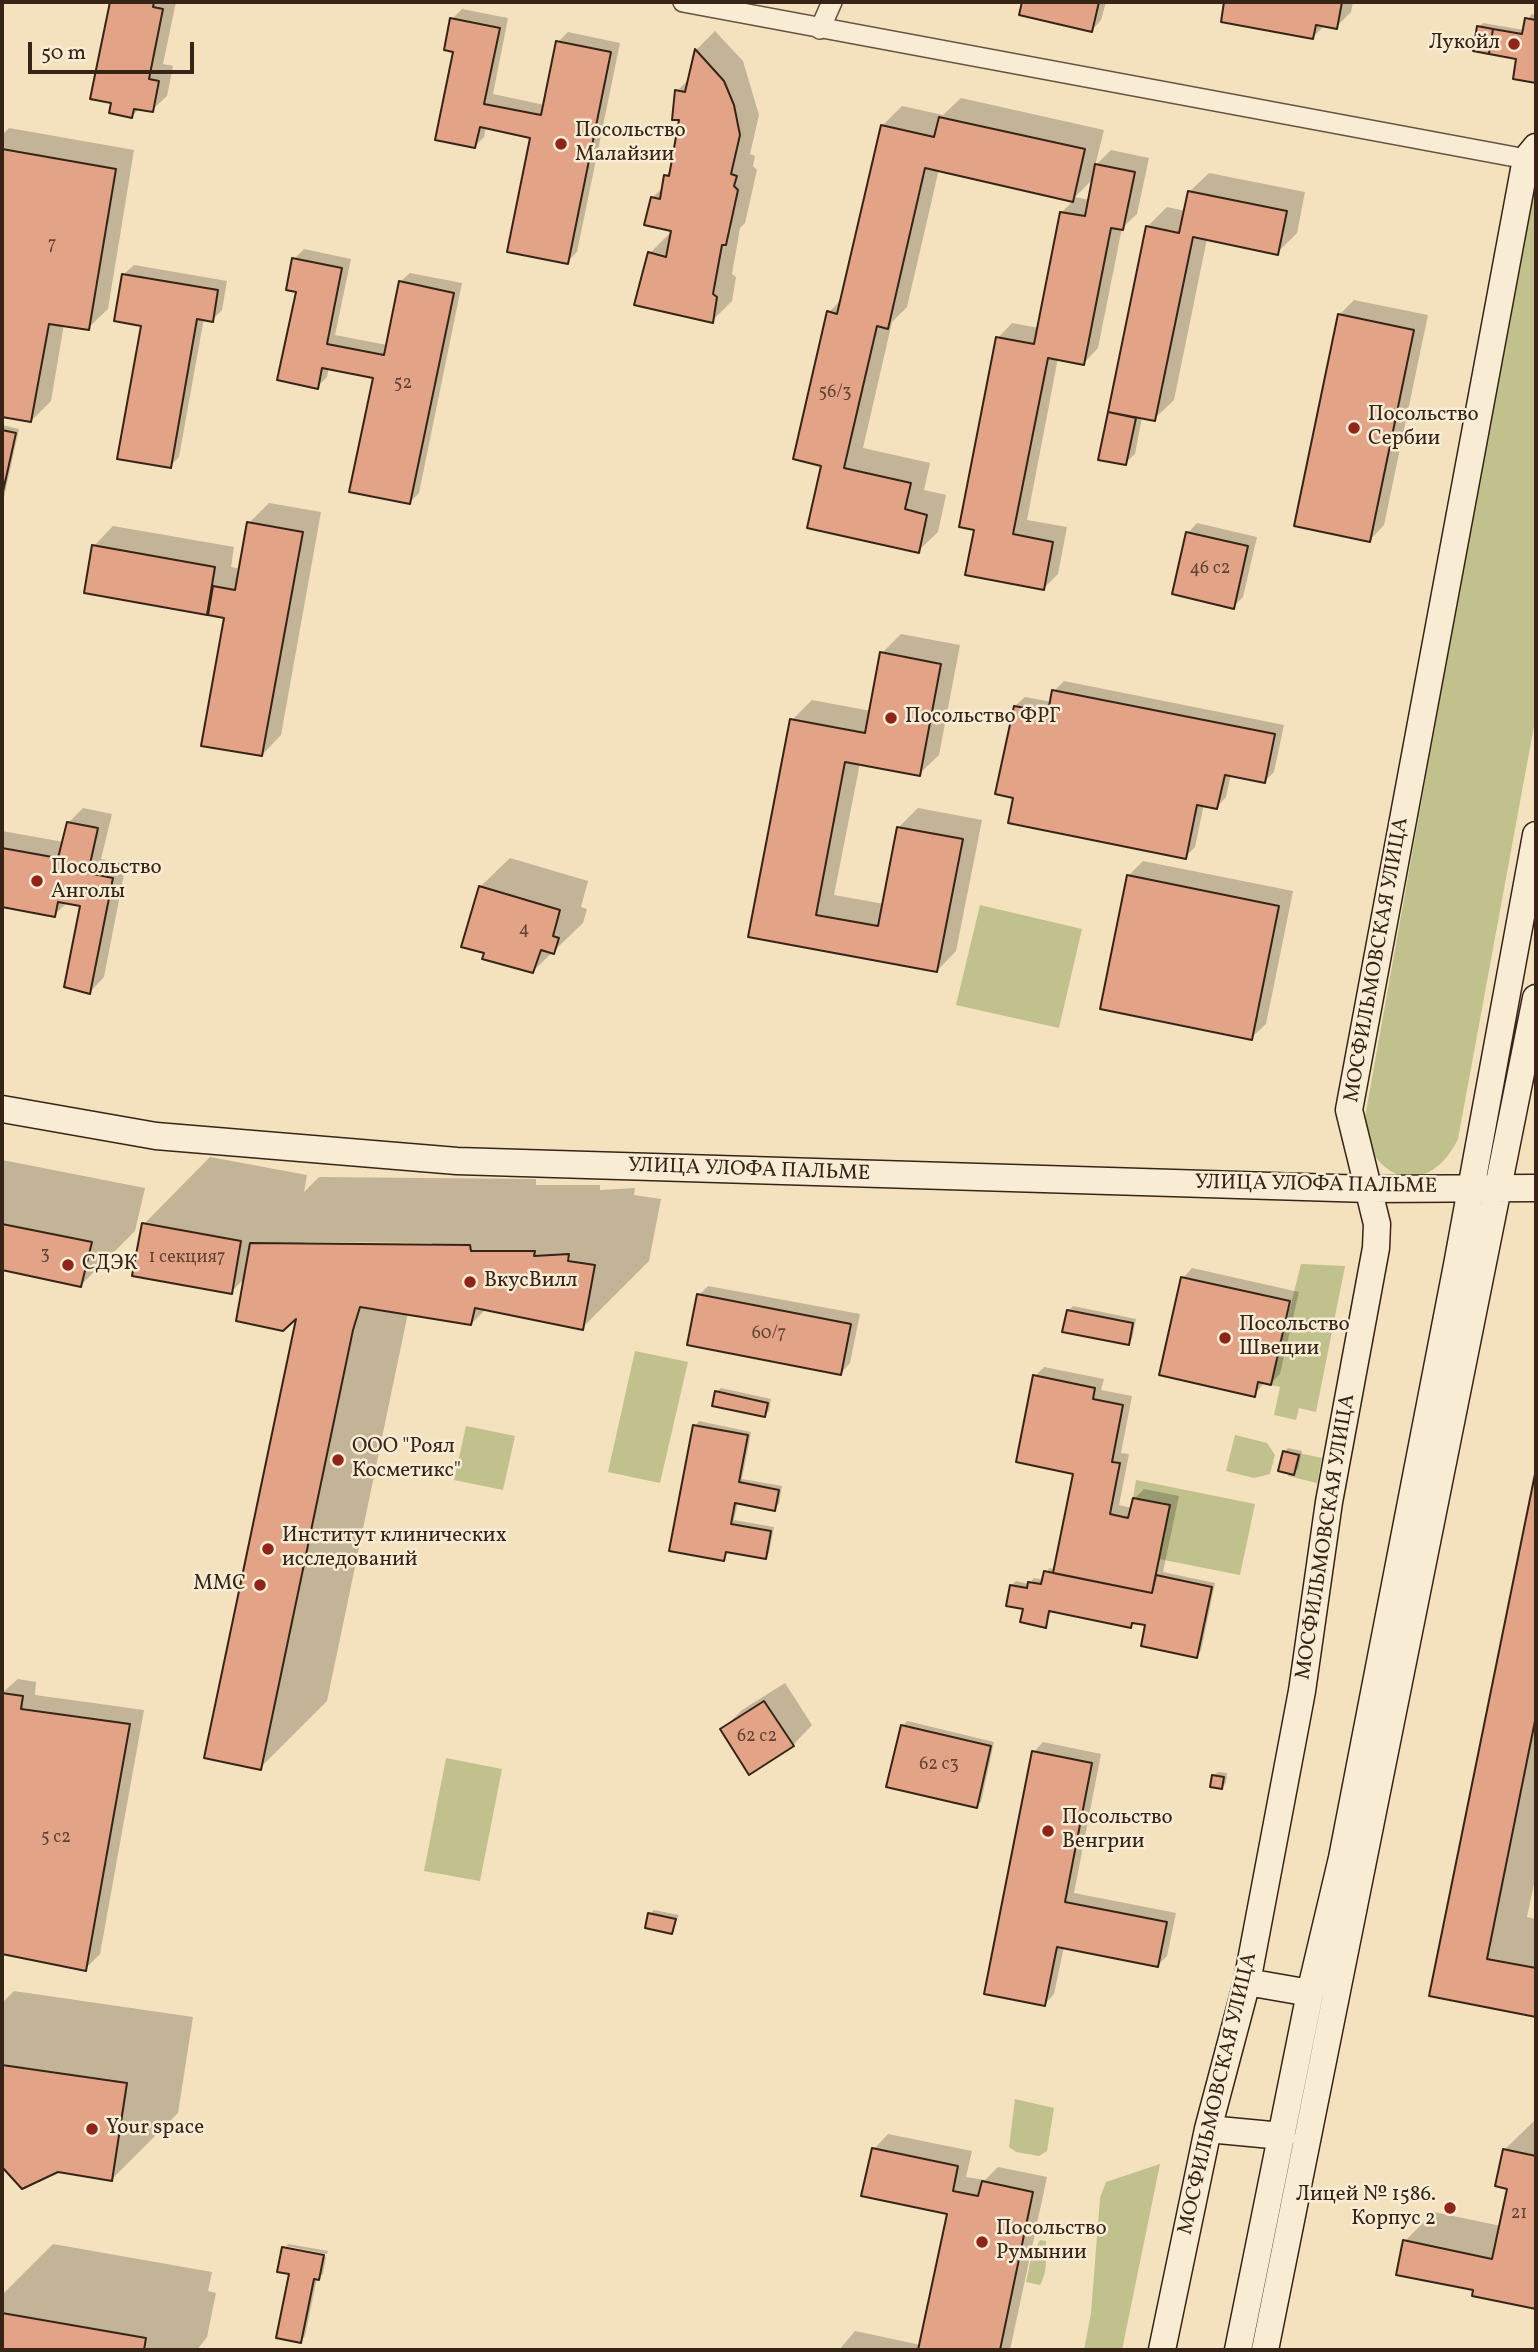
<!DOCTYPE html>
<meta charset="utf-8">
<style>
body{margin:0}
#map{position:relative;width:1538px;height:2352px;overflow:hidden;background:#f4e1be;font-family:Vollkorn,serif}
canvas{display:block}
.frame{position:absolute;inset:0;border:4px solid #362517;pointer-events:none}
.scale{position:absolute;left:28px;top:42px;width:166px;height:32px;box-sizing:border-box;border:4px solid #362517;border-top:0;padding-left:9px;font-size:21px;line-height:24px;white-space:nowrap;color:#362517;-webkit-text-stroke:5px #f8ecd5;paint-order:stroke}
</style>
<div id="map">
<canvas width="1538" height="2352"></canvas>
<div class="frame"></div>
<div class="scale">50 m</div>
</div>
<script>
const ctx = document.querySelector('canvas').getContext('2d');
ctx.lineJoin = 'round';
function paint(path, color) { ctx.fillStyle = color; ctx.fill(path, 'evenodd'); }
function trace(path, color, width, dash) { ctx.strokeStyle = color; ctx.lineWidth = width; ctx.lineCap = dash ? 'butt' : 'round'; ctx.setLineDash(dash || []); ctx.stroke(path); }
function label(font, color, halo, rows, align = 'center') {
  ctx.font = font + ' Vollkorn,serif'; ctx.lineWidth = 5; ctx.setLineDash([]); ctx.textBaseline = 'middle'; ctx.strokeStyle = halo; ctx.fillStyle = color; for (const [text, x, y, turn = 0] of rows) {
    ctx.save(); ctx.translate(x, y); ctx.rotate((+turn || 0) * Math.PI / 180); ctx.textAlign = isNaN(turn) ? turn : align; if (halo) ctx.strokeText(text, 0, 0); ctx.fillText(text, 0, 0); ctx.restore();
  }
}
paint(new Path2D(`
 M1536 162V715L1458 1139C1432 1194 1377 1187 1363 1128Z
 M980 905 1082 929 1059 1028 956 1005Z
 M1301 1264 1345 1266 1316 1412 1299 1408 1296 1420 1274 1415 1280 1387 1271 1385Z
 M635 1351 688 1362 660 1483 608 1472Z
 M466 1426 515 1436 503 1490 454 1480Z
 M1235 1435 1267 1443 1275 1455 1270 1474 1254 1478 1226 1471Z
 M1299 1453 1322 1458 1317 1483 1288 1476V1474H1294Z
 M1136 1480 1255 1504 1240 1575 1159 1559 1170 1506 1133 1498Z
 M446 1758 502 1769 480 1881 424 1871Z
 M1015 2099 1054 2108 1047 2151 1039 2156 1016 2152 1009 2147Z
 M1160 2164 1122 2350H1084L1091 2313 1100 2198 1106 2182Z
 M1040 2240 1046 2241C1046 2255 1048 2272 1040 2285L1026 2282 1031 2258Z`), '#c1c18e');
paint(new Path2D(`
 M112 2H176L163 64 173 66 167 96 152 110 140 108 132 116 113 101 93 98Z
 M1024 2H1106L1101 20 1092 30 1021 14Z
 M1226 2H1353L1351 12 1336 27 1325 25 1313 37 1223 20Z
 M462 9 508 18 493 94 545 105 558 42 568 32 620 43 577 252 567 262 532 136 486 127 484 137 475 146 452 19Z
 M1531 14 1536 15V81L1515 77 1518 57 1479 27 1483 23 1524 30Z
 M715 31 743 61 759 115 750 154 755 156 753 166 757 170 745 223 740 228 732 274 736 277 732 301 712 321 650 253 673 230 652 198 663 187 665 176 672 170 681 119 677 91 690 78 696 50Z
 M961 98 1104 130 1095 166 1111 150 1149 158 1137 214 1122 228 1098 348 1084 363 1058 358 1027 520 1067 527 1058 574 1044 588 976 529 998 338 1012 323 1039 328 1062 212 1074 200 939 169 907 307 892 322 863 448 930 463 924 490 946 495 938 532 918 551 823 464 829 312 843 298 882 126 902 106 943 115ZM1094 178 1090 200 1075 197Z
 M9 128 134 150 108 309 88 328 64 324 51 401 31 421 2 415V135Z
 M1209 173 1305 192 1297 233 1277 253 1207 239 1174 400 1154 419 1142 417 1135 454 1125 463 1100 458 1147 227 1167 207 1185 211 1189 192Z
 M304 249 351 259 335 335 387 345 400 282 410 273 462 283 419 493 410 502 375 377 329 367 327 377 317 387 294 259Z
 M134 265 227 281 222 310 212 320 204 318 179 457 170 466 143 324 124 274Z
 M1354 300 1428 315 1384 525 1370 540 1339 315Z
 M2 425 19 429 2 506Z
 M269 503 321 512 281 735 262 755 226 617 86 592 94 546 113 526 234 547 231 567 241 569 249 523Z
 M1197 523 1257 537 1243 597 1233 607 1188 533Z
 M901 634 960 645 939 755 919 774 860 763 834 895 884 904 898 828 918 808 982 820 956 951 937 971 750 935 792 720 812 700 871 711 882 653Z
 M1064 681 1284 725 1274 772 1265 781 1231 774 1226 797 1217 807 1204 804 1195 847 1185 857 1015 796V706L1025 697 1052 702 1054 691Z
 M83 808 112 814 101 859 126 864 104 977 90 992 82 904 68 902 54 915 2 905V831L64 842 68 823Z
 M510 858 588 881 581 907 587 909 583 923 533 971 480 887Z
 M1143 861 1293 891 1266 1024 1251 1038 1129 875Z
 M210 1157 307 1175 304 1192 319 1177 536 1179V1185H600V1190L635 1188 634 1195 661 1199 649 1261 582 1328 486 1309 471 1324 408 1313 327 1701 260 1768 299 1314 246 1277 231 1292 144 1224ZM304 1242 432 1243V1247L304 1246Z
 M2 1160 145 1188 135 1231 81 1285 2 1268Z
 M1192 1268 1299 1292 1280 1374 1271 1383 1265 1382 1254 1395 1183 1278Z
 M708 1286 860 1314 850 1363 841 1373 699 1295Z
 M1073 1306 1136 1319 1132 1339 1128 1343 1069 1310Z
 M1044 1367 1104 1379 1101 1390 1132 1396 1121 1453 1129 1454 1119 1505 1132 1508 1134 1499 1144 1489 1179 1496 1163 1572 1215 1583 1201 1651 1197 1656 1147 1624 1135 1622 1131 1626 1052 1610 1045 1626 1025 1608 1012 1585 1016 1581 1029 1584 1034 1578 1044 1580 1049 1568 1055 1569 1075 1473 1035 1376Z
 M721 1388 771 1399 769 1411 764 1415 716 1392Z
 M699 1421 751 1432 742 1479 782 1486 779 1504 774 1509 738 1502 734 1520 774 1527 769 1553 765 1557 728 1550 723 1559 695 1426Z
 M1288 1448 1302 1451 1298 1469 1293 1473 1284 1452Z
 M1536 1479V1874L1527 1917 1536 1919V2016L1431 1994Z
 M18 1679 36 1682 35 1695 144 1710 100 1954 85 1969 2 1952V1693Z
 M785 1683 812 1725 793 1745 722 1730 742 1710Z
 M907 1721 994 1742 981 1802 976 1806 903 1726Z
 M1043 1742 1101 1754 1074 1893 1176 1913 1167 1956 1158 1965 1064 1947 1054 1994 1045 2004 1034 1752Z
 M1218 1772 1227 1773 1226 1783 1222 1787 1213 1776Z
 M654 1910 679 1915 672 1932 650 1914Z
 M14 1991 193 2017 178 2113 112 2179 58 2170 22 2187 2 2164V2003Z
 M1534 2121 1536 2122V2307L1474 2295 1475 2289 1405 2241 1434 2212 1501 2226 1509 2187 1504 2150Z
 M888 2134 972 2151 966 2177 985 2180 998 2167 1047 2177 1010 2350H839L855 2331 921 2345 949 2213 874 2149Z
 M53 2244 212 2272 208 2291 216 2293 207 2337 197 2350H2V2295Z
 M288 2244 328 2251 327 2254 286 2246Z
 M284 2248 326 2257 323 2274 317 2278 305 2336 301 2341 291 2273Z`), '#0003');
const building = new Path2D(`
 M110 2H154L153 7 163 9 149 79 159 81 153 112 134 109 132 118 109 113 111 103 90 99Z
 M1022 2H1099L1092 32 1019 15Z
 M1224 2H1342L1337 29 1316 25 1313 39 1221 22Z
 M450 18 500 28 484 104 541 115 556 41 611 52 568 264 507 252 530 138 480 127 475 148 435 140 453 52 444 50Z
 M1525 18 1536 20V83L1513 79 1516 59 1489 54 1493 29 1522 34Z
 M1477 26 1493 29 1489 54 1473 51Z
 M695 49 724 81 734 105 740 135 731 174 737 176 734 186 738 190 726 245H722L713 294 717 297 713 323 634 305 648 252 666 257 671 231 644 225 651 197 660 199 664 175 669 176 679 120H672L675 90 685 92Z
 M939 117 1085 149 1073 202 925 168 888 329 877 326 844 468 911 483 905 509 927 515 919 553 807 528 821 466 793 459 827 311 837 314 881 125 934 137Z
 M2 149 116 169 89 330 49 324 31 422 2 417Z
 M1095 164 1135 172 1123 230 1111 228 1084 365 1048 358 1013 534 1053 542 1044 590 965 575 974 530 959 527 996 337 1034 344 1060 212 1085 216Z
 M1188 191 1287 211 1278 255 1193 237 1155 421 1108 412 1146 226 1179 233Z
 M292 258 342 268 327 344 384 355 399 281 454 293 410 504 349 492 373 378 322 368 318 389 277 380 296 292 286 290Z
 M122 274 218 290 213 322 197 319 171 468 117 459 141 326 114 321Z
 M1338 314 1414 330 1370 542 1294 526Z
 M1108 412 1136 418 1126 465 1098 460Z
 M2 430 16 433 2 496Z
 M247 522 303 532 262 756 201 746 224 618 208 615 213 586 235 590Z
 M1186 532 1248 546 1234 609 1172 594Z
 M92 545 215 567 207 615 84 593Z
 M880 652 941 664 920 776 845 762 816 915 878 926 897 827 963 839 937 972 748 937 790 719 865 733Z
 M1052 690 1275 734 1265 783 1225 775 1217 809 1197 805 1186 859 1008 823 1013 798 995 794 1014 706 1048 712Z
 M67 822 98 828 88 873 113 878 90 994 64 987 80 906 58 902 55 917 2 907V848L58 858Z
 M1127 875 1279 906 1252 1040 1100 1009Z
 M479 886 560 910 553 936 559 938 554 954 541 950 533 973 482 959 484 953 461 947Z
 M142 1223 241 1241 232 1294 132 1276Z
 M2 1224 92 1242 81 1287 2 1270Z
 M250 1243 470 1245 471 1251H535L534 1256 569 1254 568 1261 595 1265 583 1330 475 1308 471 1325 360 1307 353 1330 261 1770 204 1758 296 1319 283 1331 236 1321Z
 M1181 1277 1290 1301 1271 1385 1258 1382 1255 1397 1159 1375Z
 M697 1294 851 1324 841 1375 687 1345Z
 M1067 1310 1133 1323 1129 1345 1062 1332Z
 M1033 1375 1095 1388 1093 1399 1123 1405 1112 1462 1120 1463 1110 1514 1128 1518 1133 1498 1170 1505 1152 1593 1053 1573 1073 1474 1016 1462Z
 M715 1391 768 1403 765 1417 712 1406Z
 M693 1425 748 1435 739 1482 779 1490 775 1511 735 1503 731 1524 771 1531 766 1559 726 1552 724 1561 669 1551Z
 M1283 1451 1299 1455 1294 1475 1278 1471Z
 M1536 1469V1716L1487 1959 1536 1968V2017L1429 1996Z
 M1044 1571 1152 1593 1156 1575 1212 1587 1197 1658 1141 1646 1145 1625 1132 1623 1131 1628 1049 1611 1046 1628 1020 1622 1023 1609 1006 1606 1010 1585 1027 1588 1028 1582 1041 1584Z
 M2 1693 23 1696 21 1709 130 1724 86 1971 2 1954Z
 M764 1701 794 1746 749 1775 720 1729Z
 M901 1725 991 1746 977 1808 886 1787Z
 M1032 1751 1092 1763 1065 1902 1167 1922 1158 1967 1057 1947 1045 2006 984 1994Z
 M1212 1775 1224 1777 1222 1789 1210 1787Z
 M648 1913 676 1919 672 1934 645 1928Z
 M2 2065 127 2083 112 2181 58 2172 22 2189 2 2167Z
 M872 2148 958 2166 953 2191 978 2196 982 2181 1033 2192 1000 2350H918L947 2214 861 2196Z
 M1503 2149 1536 2156V2309L1472 2296 1473 2290 1396 2275 1403 2240 1492 2259 1507 2189 1495 2186Z
 M282 2247 324 2255 319 2280 314 2279 301 2343 276 2338 289 2274 277 2272Z
 M2 2313 146 2338 144 2350H2Z`);
paint(building, '#e3a387');
trace(building, '#362517', 2);
const street = new Path2D(`
 M683 2 1526 159
 M820 29 832 2`);
const secondary = new Path2D(`
 M2 1109 156 1136 457 1161 1369 1189 1536 1188
 M1247 1982 1310 1993
 M1208 2129 1282 2136
 M1162 2350 1208 2129 1247 1982 1302 1691 1329 1502 1376 1248 1377 1224 1349 1110 1526 159 1536 147
 M1238 2350 1310 1993 1342 1858 1457 1265 1536 835
 M1265 2350 1536 998`);
trace(street, '#665441', 22);
trace(secondary, '#362517', 29);
trace(street, '#f8ecd5', 19);
trace(secondary, '#f8ecd5', 26);
for (const [x, y, r, color] of [
 [1514,44,7,"#8f2418"],
 [561,144,7,"#8f2418"],
 [1354,428,7,"#8f2418"],
 [891,718,7,"#8f2418"],
 [37,881,7,"#8f2418"],
 [68,1265,7,"#8f2418"],
 [470,1282,7,"#8f2418"],
 [1225,1338,7,"#8f2418"],
 [338,1460,7,"#8f2418"],
 [268,1549,7,"#8f2418"],
 [260,1585,7,"#8f2418"],
 [1048,1831,7,"#8f2418"],
 [92,2129,7,"#8f2418"],
 [1450,2208,7,"#8f2418"],
 [982,2242,7,"#8f2418"]
]) { const dot = new Path2D(); dot.arc(x, y, r, 0, 2 * Math.PI); ctx.fillStyle = color; ctx.fill(dot); trace(dot, '#f8ecd5', 2.5); }
label('18px', '#614433', null, [
 ["7",52,246],
 ["52",403,385],
 ["56/3",835,394],
 ["46 с2",1210,570],
 ["4",524,931],
 ["3",45,1256],
 ["1 секция7",187,1259],
 ["60/7",769,1335],
 ["62 с2",757,1738],
 ["62 с3",939,1766],
 ["5 с2",56,1839],
 ["21",1519,2215]
]);
label('21px', '#362517', '#f8ecd5', [
 ["Лукойл",1500,44,"right"],
 ["Посольство",575,132],
 ["Малайзии",575,156],
 ["Посольство",1368,416],
 ["Сербии",1368,440],
 ["Посольство ФРГ",905,718],
 ["Посольство",51,869],
 ["Анголы",51,893],
 ["СДЭК",82,1265],
 ["ВкусВилл",484,1282],
 ["Посольство",1239,1326],
 ["Швеции",1239,1350],
 ["ООО \"Роял",352,1448],
 ["Косметикс\"",352,1472],
 ["Институт клинических",282,1537],
 ["исследований",282,1561],
 ["ММС",246,1585,"right"],
 ["Посольство",1062,1819],
 ["Венгрии",1062,1843],
 ["Your space",106,2129],
 ["Лицей № 1586.",1436,2196,"right"],
 ["Корпус 2",1436,2220,"right"],
 ["Посольство",996,2230],
 ["Румынии",996,2254]
], 'left');
label('21px', '#362517', '#f8ecd5', [
 ["МОСФИЛЬМОВСКАЯ УЛИЦА",1378,960,-80],
 ["УЛИЦА УЛОФА ПАЛЬМЕ",749,1171,2],
 ["УЛИЦА УЛОФА ПАЛЬМЕ",1316,1186,1],
 ["МОСФИЛЬМОВСКАЯ УЛИЦА",1327,1537,-81],
 ["МОСФИЛЬМОВСКАЯ УЛИЦА",1219,2094,-77]
]);
</script>
